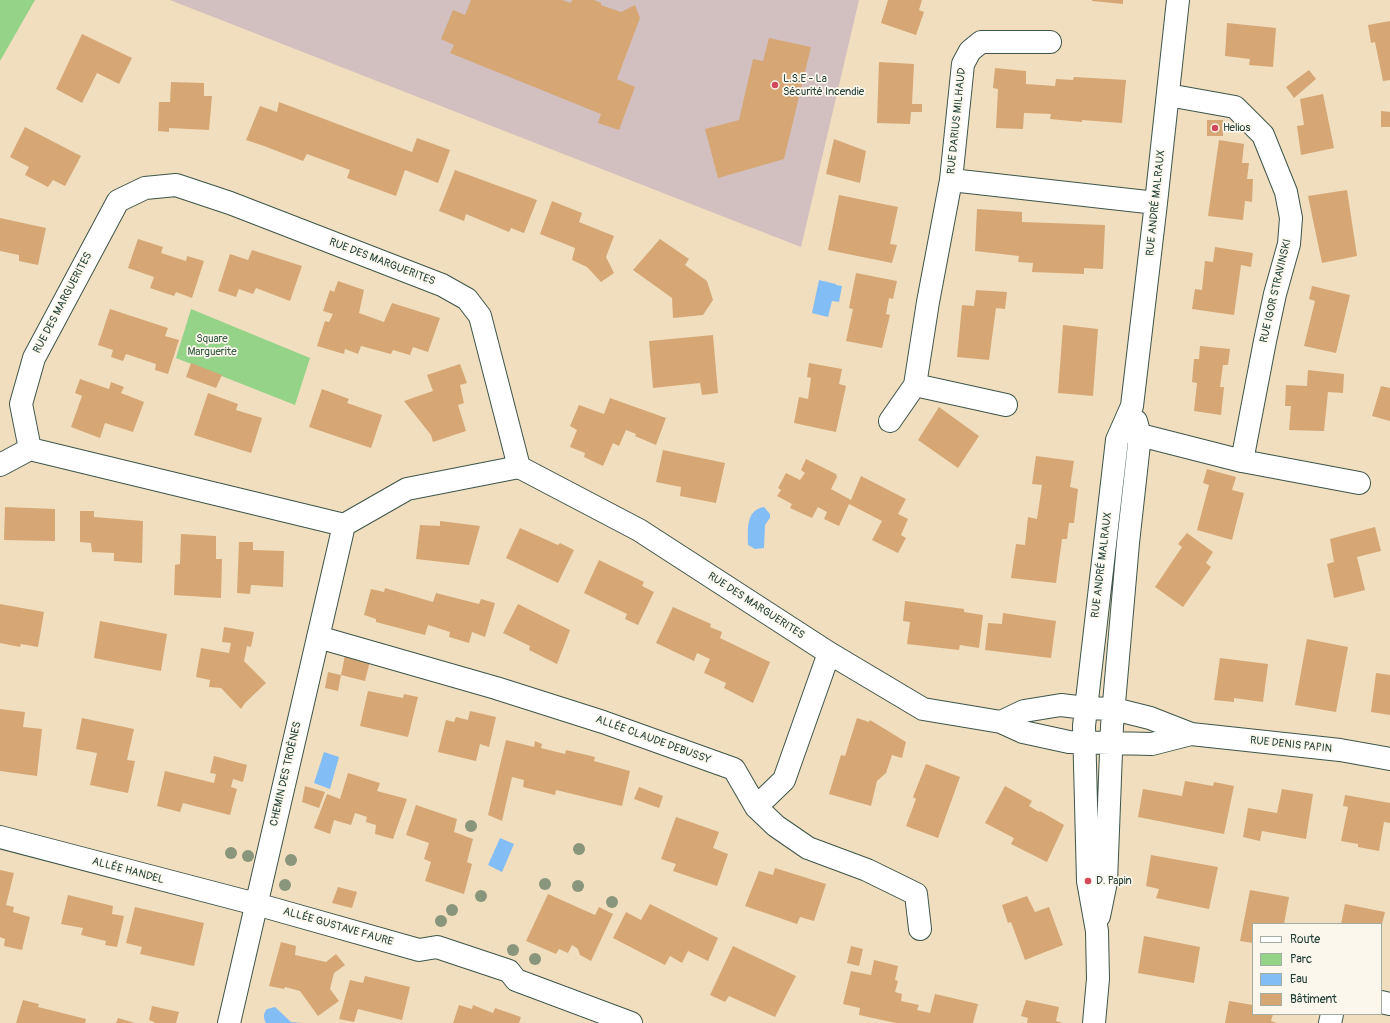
<!DOCTYPE html>
<meta charset="utf-8">
<style>
body{margin:0}
#map{position:relative;width:1390px;height:1023px;overflow:hidden;background:#f0debe;font-family:Pangolin,sans-serif}
canvas{display:block}
.legend{position:absolute;left:1252px;top:923px;width:130px;height:92px;box-sizing:border-box;background:#fbf7ec;border:1px solid #a3ada2;margin:0;padding:5px 7px;list-style:none;font-size:12px;color:#1f3d34}
.legend li{display:flex;align-items:center;gap:8px;height:20px}
.legend b{width:20px;border:1px solid #a3ada2}
</style>
<div id="map">
<canvas width="1390" height="1023"></canvas>
<ul class="legend">
<li><b style="height:5px;background:#fff"></b>Route</li>
<li><b style="height:11px;background:#95d389"></b>Parc</li>
<li><b style="height:11px;background:#83bdf5"></b>Eau</li>
<li><b style="height:11px;background:#d6a775"></b>Bâtiment</li>
</ul>
</div>
<script>
const ctx = document.querySelector('canvas').getContext('2d');
ctx.lineJoin = 'round';
function paint(path, color) { ctx.fillStyle = color; ctx.fill(path, 'evenodd'); }
function trace(path, color, width, dash) { ctx.strokeStyle = color; ctx.lineWidth = width; ctx.lineCap = dash ? 'butt' : 'round'; ctx.setLineDash(dash || []); ctx.stroke(path); }
function label(font, color, halo, rows, align = 'center') {
  ctx.font = font + ' Pangolin,sans-serif'; ctx.lineWidth = 3.5; ctx.setLineDash([]); ctx.textBaseline = 'middle'; ctx.strokeStyle = halo; ctx.fillStyle = color; for (const [text, x, y, turn = 0] of rows) {
    ctx.save(); ctx.translate(x, y); ctx.rotate((+turn || 0) * Math.PI / 180); ctx.textAlign = isNaN(turn) ? turn : align; if (halo) ctx.strokeText(text, 0, 0); ctx.fillText(text, 0, 0); ctx.restore();
  }
}
paint(new Path2D(`
 M170 0H859L801 247Z`), '#d2bfbf');
paint(new Path2D(`
 M0 0H35L0 61Z
 M191 309 310 358 295 405 176 358Z`), '#95d389');
paint(new Path2D(`
 M819 280 836 284V285L842 286 839 302 832 301 828 317 812 313Z
 M764 507 770 514V518L765 525 764 548 755 549 748 545C748 531 745 510 764 507Z
 M324 752 339 757 330 789 314 783Z
 M500 838 514 844 502 872 488 865Z
 M275 1007 291 1022 303 1023H266C263 1017 263 1014 267 1009Z`), '#83bdf5');
paint(new Path2D(`
 M471 0H562L571 3 572 0H594L601 3V5L621 12 635 5 640 18 617 79 635 87 619 130 598 123 601 114 450 53 454 45 441 39 453 10 465 15Z
 M888 0H922L919 10 924 12 916 35 881 23Z
 M1092 0H1123V4L1092 1Z
 M1390 21V80L1383 81 1375 42 1371 43 1368 25Z
 M1227 23 1276 28 1273 67 1249 65 1250 59 1225 56Z
 M82 34 132 58 119 84 97 73 82 103 56 89Z
 M769 38 811 47 784 159 718 178 705 129 739 120 753 59 763 61Z
 M879 62 914 64 912 104H922V112H911L910 124 877 123Z
 M995 68 1026 71V84L1055 86 1056 79 1073 80 1074 77 1126 80 1122 123 1082 120V122L1050 119 1051 114 1024 113 1023 129 996 128 998 89 993 88Z
 M1309 70 1316 79 1294 98 1286 87Z
 M171 82 204 83V96H212L209 130 169 128V132L158 131 159 102H170Z
 M1323 94 1334 148 1301 155 1297 126 1304 125 1300 99Z
 M279 102 412 152 417 138 450 150 438 183 405 170 396 196 347 178 350 170 307 154 303 161 264 146 246 140 260 106 277 112Z
 M1381 111 1390 112V127H1381Z
 M1207 120H1223V136H1207Z
 M25 127 81 156 65 186 53 180 48 187 25 175 29 167 10 157Z
 M834 139 866 151 860 183 826 174Z
 M1219 140 1244 144 1242 163H1249L1247 179H1253L1252 202 1245 201 1243 220 1208 216Z
 M455 170 537 200 524 233 511 228 509 232 466 214 464 221 439 211Z
 M1347 190 1357 256 1322 263 1308 196Z
 M839 195 898 207 890 244 897 245 892 263 828 250Z
 M552 201 582 213 579 222 614 236 606 257 614 273 601 282 587 267 572 260 575 248 540 234Z
 M977 209 1022 212V222L1105 225 1103 269 1084 268V274L1032 272 1033 263 1018 262 1019 256 975 251Z
 M0 218 46 228 38 265 19 261V255L0 251Z
 M138 239 163 247 161 253 186 261 187 256 204 261 192 298 176 292 174 296 150 288 154 277 128 268Z
 M660 239 689 259 685 265 707 281 713 300 703 315 673 318 672 298 633 270Z
 M1215 247 1253 253 1251 267 1241 265 1234 315 1192 309 1195 289 1202 290 1205 261 1213 262Z
 M252 250 302 266 290 301 256 288 253 294 239 289 236 297 218 291 230 254 248 260Z
 M856 273 897 281 893 299 889 298 886 314 890 315 882 348 846 341 853 309 849 308Z
 M338 281 364 290 359 313 384 322 392 303 440 318 428 352 413 347 410 355 393 350 391 354 361 346 358 354 345 349 344 354 317 346 325 321 329 322 333 314 323 311 330 290 334 292Z
 M1312 286 1350 295 1336 353 1304 346 1315 301 1309 299Z
 M976 290 1007 292 1005 309 996 308 989 360 957 357 962 305 974 306Z
 M110 309 168 328 165 336 179 340 168 374 155 370 156 364 126 354 123 361 111 357 113 350 98 345Z
 M1063 325 1098 329 1093 396 1058 393Z
 M713 335 718 393 702 395 700 383 653 388 649 341Z
 M1200 346 1230 349 1228 365H1223L1220 387H1224L1221 415 1194 411 1197 383 1192 382 1194 359H1199Z
 M191 363 222 375 216 388 186 377Z
 M809 363 842 369 839 384 846 386 836 432 794 423 799 397 808 399 811 378 807 377Z
 M460 364 467 383 460 385 464 403 458 405 466 431 433 442 431 435 404 401 433 391 427 375Z
 M1308 370 1344 374 1343 393 1328 392 1324 431 1289 430 1291 406H1285L1286 385 1307 386Z
 M80 379 109 389 111 382 124 387 121 393 144 402 133 432 105 423 100 438 71 427 82 396 75 393Z
 M1381 386 1390 388V421L1372 416Z
 M322 389 349 399 347 403 382 415 371 448 309 427Z
 M208 393 238 404 236 410 262 418 251 453 194 435Z
 M610 398 666 418 656 445 635 436 636 434 626 430 619 446 613 443 603 466 584 457 585 453 570 447 577 430 570 426 579 405 604 414Z
 M939 407 979 436 958 468 918 440Z
 M663 450 725 463 716 503 680 496 681 487 656 482Z
 M1036 456 1074 461 1070 487 1078 489 1074 523H1069L1067 539H1062L1056 583 1011 578 1016 544 1025 545 1028 517 1037 519 1042 485 1032 484Z
 M806 459 836 474 837 477 831 489 851 500 861 476 906 499 898 514 908 519 901 535 906 538 898 553 872 540 882 521 849 504 839 526 824 519 827 512 818 507 812 518 790 508 792 504 777 496 781 490 778 488 786 473 800 480 805 473 801 470Z
 M1207 469 1236 477 1232 490 1244 493 1232 540 1197 530 1209 485 1203 483Z
 M5 507 55 509V541L4 540Z
 M80 511H94V517L143 521 142 563 114 561V553L92 552 91 543 80 542Z
 M440 521 480 526 469 565 416 559 420 525 440 526Z
 M1375 527 1381 551 1357 557 1365 590 1334 598 1327 564 1334 562 1330 539Z
 M520 528 558 545 560 543 574 550 558 583 506 558Z
 M1187 533 1213 552 1206 563 1211 567 1183 607 1155 587 1182 547 1178 544Z
 M181 534 216 536V559H222L221 598 174 595 175 565 180 564Z
 M239 542H253V550L284 551 283 587 251 585 250 594 237 593Z
 M599 560 644 582 642 586 654 592 638 625 625 619 627 614 584 593Z
 M385 588 433 602 436 593 479 604 481 599 495 603 485 637 472 632 469 643 449 637 450 632 428 625 425 635 376 622V619L364 615 371 589 384 592Z
 M905 601 964 609V612L983 615 979 648 960 645 959 650 907 644 910 622 903 621Z
 M0 604 44 612 38 647 21 644 20 647 0 643Z
 M518 604 570 630 557 664 529 650 530 646 503 633Z
 M673 607 711 624 710 627 722 632 720 638 770 662 753 703 724 688 726 683 704 673 710 659 697 653 694 661 656 643Z
 M1003 613 1056 621 1051 658 985 650 988 623 1002 624Z
 M100 621 167 634 161 671 94 658Z
 M224 627 254 632 251 647 247 646 244 661 266 683 245 703 241 709 221 688 209 687 210 680 196 677 201 648 229 653 231 643 222 642Z
 M1307 639 1348 647 1336 712 1295 705Z
 M345 655 370 661 365 681 341 675Z
 M1220 658 1268 664 1263 702 1234 698V702L1214 700Z
 M328 672 341 675 338 691 325 688Z
 M1376 673 1390 675V715L1371 712Z
 M368 691 403 698 404 694 418 697 408 737 360 726Z
 M0 709 25 712 23 727 42 729 37 776 0 771Z
 M470 711 496 717 489 747 480 744 476 761 438 752 446 720 454 722 456 717 468 720Z
 M82 718 134 729 127 760 135 761 128 793 90 785 97 753 76 749Z
 M857 718 869 722 870 720 906 742 902 758 892 755 886 773 877 781 871 806 829 794 841 755 845 756Z
 M506 740 534 747 535 741 542 744 541 748 565 754 566 750 595 757 594 761 630 771 622 806 556 790 555 795 523 787 524 780 512 777 502 821 488 815Z
 M214 756 247 765 243 782 233 779 231 787 237 789 230 815 183 803 180 812 157 806 165 771 214 783 216 774 210 773Z
 M926 764 960 777 938 838 906 826 916 799 913 797Z
 M348 773 380 783 377 791 407 799 393 839 375 834 376 825 366 822 367 817 355 813 351 825 334 820 330 834 314 828 327 794 340 799Z
 M1185 781 1213 786 1214 782 1234 786 1224 834 1138 817 1143 789 1182 796Z
 M305 786 325 792 319 808 302 802Z
 M1005 786 1032 801 1029 806 1039 812 1040 811 1064 825 1047 862 1011 844 1014 838 985 823Z
 M639 787 663 796 659 808 634 799Z
 M1282 789 1313 794 1306 839 1262 831 1260 841 1243 837 1248 808 1277 813Z
 M1345 795 1390 803V823L1384 822 1379 851 1358 847V844L1341 841 1348 807 1343 806Z
 M416 805 457 819 454 832 473 839 467 862 472 864 464 894 425 881 431 862 424 859 429 843 406 835Z
 M676 817 719 832 713 848 728 854 717 886 673 871 676 864 661 859Z
 M1151 855 1218 867 1209 909 1156 898 1159 889 1146 886Z
 M775 868 826 884 814 921 800 917 797 924 745 906 759 871 773 875Z
 M0 870 14 873 6 905 14 907 13 912 30 917 22 950 4 946 5 939 0 937Z
 M338 887 357 892 352 908 332 903Z
 M1250 890 1289 897 1284 924H1253V943L1240 941Z
 M548 894 595 915 599 907 613 914 591 961 580 955 578 949 572 945 568 953 559 949 556 954 526 941Z
 M68 895 113 906 112 914 124 916 117 947 105 945 106 941 81 935 83 928 61 924Z
 M1027 896 1035 912 1049 907 1063 945 1025 960 1011 922 1008 923 1002 905Z
 M650 904 718 938 708 961 688 951 682 963 670 956 665 965 613 938 626 912 641 920Z
 M1345 904 1385 912 1382 924H1341Z
 M135 907 204 923 194 966 140 954 142 947 126 943Z
 M1144 936 1200 947 1194 983 1138 973Z
 M281 942 296 946 295 955 326 962 336 954 345 965 334 973 330 989 339 1001 318 1016 300 991 285 987 284 989 269 986Z
 M733 946 796 976 775 1017 729 996 725 1002 710 995Z
 M851 946 863 949 859 966 847 963Z
 M874 960 898 966 895 980 898 981 895 992 902 994 901 1001 919 1005 917 1010 930 1013 935 994 978 1004 973 1023H896L859 1015 860 1008 843 1004 851 971 871 975Z
 M365 976 410 987 402 1020 358 1009 354 1022 339 1019 350 980 363 983Z
 M23 1000 39 1004 38 1007 86 1019 85 1023H16Z
 M1026 1000 1059 1007 1056 1021 1063 1023H1027L1028 1018 1021 1016Z
 M1229 1001 1253 1005V1014H1273L1271 1021 1277 1023H1225Z
 M459 1005 472 1009 473 1005 493 1013 495 1008 521 1017 519 1023H453Z
 M152 1006 179 1012 176 1023H154V1022L149 1020Z
 M118 1018 135 1023H116Z`), '#d6a775');
const street = new Path2D(`
 M951 180 1156 203
 M1006 405 915 385 928 302 951 180 963 64 970 51 981 42H1050
 M890 421 915 385
 M1140 435 1242 461 1265 341 1275 294 1289 244 1291 218 1286 192 1263 135 1235 107 1168 95
 M1242 461 1359 483
 M0 465 30 449
 M519 467 407 489 344 525 30 449 21 404 34 358 118 201 145 188 176 185 230 203 442 285 467 299 480 316 519 467 639 530 829 653 923 709 1001 722 1023 732 1069 742 1152 744 1191 734
 M318 637 496 688 603 722 734 769 756 807 776 826 808 848 867 870 916 894 920 929
 M1001 722 1024 711 1061 705 1085 708 1114 709 1150 718 1191 734 1340 750 1390 759
 M756 807 784 780 829 653
 M0 837 256 904 419 950 437 947 509 971 516 980 631 1023
 M1099 916 1106 882 1112 726 1128 543 1140 435 1136 421
 M1381 1002 1390 1004
 M229 1023 344 525
 M1094 1023 1098 979 1097 931 1088 881 1084 726 1117 440 1132 406 1156 203 1178 0
 M1330 1023 1332 1014`);
trace(street, '#3e5549', 24);
trace(street, '#fff', 22);
ctx.fillStyle = '#8a967b';
for (const [x, y] of [
 [471,826],
 [579,849],
 [231,853],
 [248,856],
 [291,860],
 [545,884],
 [285,885],
 [578,886],
 [481,896],
 [612,902],
 [452,910],
 [441,921],
 [513,950],
 [535,959]
]) { ctx.beginPath(); ctx.arc(x, y, 6, 0, 2 * Math.PI); ctx.fill(); }
for (const [x, y, r, color] of [
 [775,85,4,"#d1495b"],
 [1215,128,4,"#d1495b"],
 [1088,881,4,"#d1495b"]
]) { const dot = new Path2D(); dot.arc(x, y, r, 0, 2 * Math.PI); ctx.fillStyle = color; ctx.fill(dot); trace(dot, '#fbf7ec', 1.5); }
label('11px', '#1f3d34', '#fbf7ec', [
 ["L.S.E - La",783,79],
 ["Sécurité Incendie",783,92],
 ["Helios",1223,128],
 ["D. Papin",1096,881]
], 'left');
label('11px', '#1f3d34', '#fbf7ec', [
 ["RUE DARIUS MILHAUD",957,121,-84],
 ["RUE ANDRÉ MALRAUX",1156,203,-84],
 ["RUE DES MARGUERITES",382,262,21],
 ["RUE IGOR STRAVINSKI",1276,291,-77],
 ["RUE DES MARGUERITES",63,303,-62],
 ["RUE ANDRÉ MALRAUX",1102,565,-83],
 ["RUE DES MARGUERITES",756,606,33],
 ["ALLÉE CLAUDE DEBUSSY",653,740,20],
 ["RUE DENIS PAPIN",1291,745,6],
 ["CHEMIN DES TROÈNES",286,774,-77],
 ["ALLÉE HANDEL",128,871,15],
 ["ALLÉE GUSTAVE FAURE",338,927,16]
]);
label('11px', '#375b45', '#fbf7ec', [
 ["Square",212,339],
 ["Marguerite",212,352]
]);
</script>
